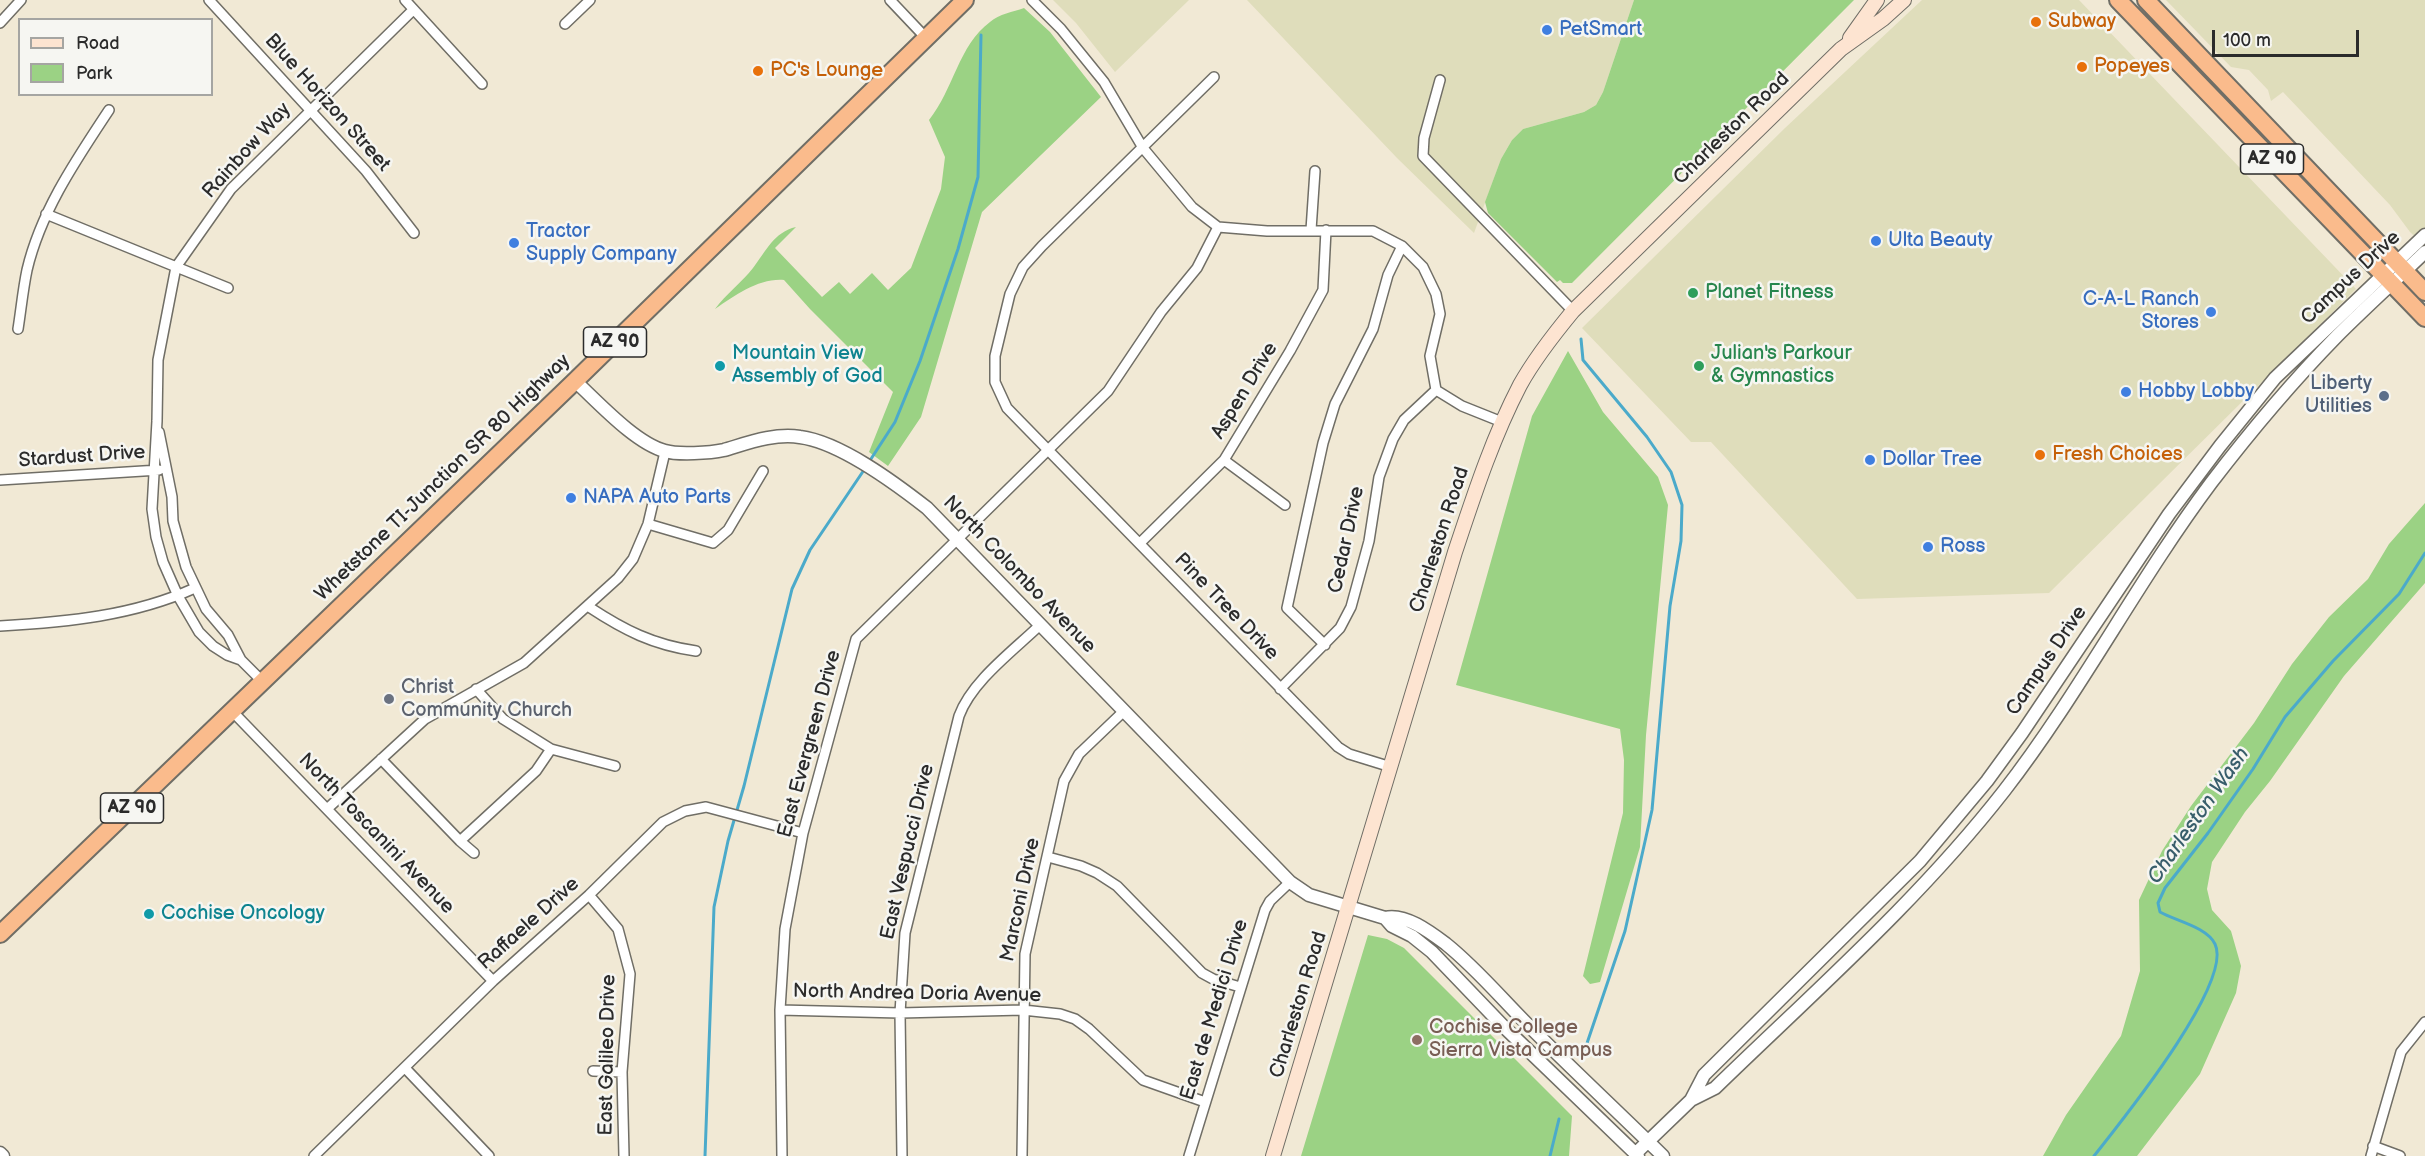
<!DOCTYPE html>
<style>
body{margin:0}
#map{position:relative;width:2425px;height:1156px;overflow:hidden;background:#f1e9d5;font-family:"Balsamiq Sans",sans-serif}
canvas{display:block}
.legend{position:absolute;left:18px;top:18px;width:195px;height:78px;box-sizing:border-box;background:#f6f6f2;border:2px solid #a5a5a2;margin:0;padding:8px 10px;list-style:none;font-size:18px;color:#2b2b2b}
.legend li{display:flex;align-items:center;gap:12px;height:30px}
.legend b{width:30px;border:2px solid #a5a5a2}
.scale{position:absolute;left:2212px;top:30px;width:147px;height:27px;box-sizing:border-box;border:3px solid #2b2b2b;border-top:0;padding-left:8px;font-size:18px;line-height:21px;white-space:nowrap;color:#2b2b2b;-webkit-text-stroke:4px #f6f6f2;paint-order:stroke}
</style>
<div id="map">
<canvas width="2425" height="1156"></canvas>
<ul class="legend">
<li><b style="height:8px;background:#fde4d1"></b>Road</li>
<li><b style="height:16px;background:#9bd284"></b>Park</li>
</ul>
<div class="scale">100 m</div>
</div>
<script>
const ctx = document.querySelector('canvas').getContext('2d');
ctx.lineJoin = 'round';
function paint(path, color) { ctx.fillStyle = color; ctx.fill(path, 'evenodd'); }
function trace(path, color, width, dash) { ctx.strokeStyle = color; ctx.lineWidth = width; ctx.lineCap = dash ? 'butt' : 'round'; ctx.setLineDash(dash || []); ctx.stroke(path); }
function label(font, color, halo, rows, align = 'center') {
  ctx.font = font + ' "Balsamiq Sans",sans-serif'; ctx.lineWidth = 5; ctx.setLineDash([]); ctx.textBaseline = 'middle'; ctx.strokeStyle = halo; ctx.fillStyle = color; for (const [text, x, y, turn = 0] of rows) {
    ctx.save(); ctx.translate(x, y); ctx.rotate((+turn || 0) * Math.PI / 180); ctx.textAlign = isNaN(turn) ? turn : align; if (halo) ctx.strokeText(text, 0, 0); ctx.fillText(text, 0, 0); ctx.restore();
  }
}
paint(new Path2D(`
 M1053 0H1189L1115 72 1076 23Z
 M1247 0H1634L1603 92 1596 105 1584 112 1523 129 1512 140 1501 159 1474 233 1397 158Z
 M1922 0H2079L2356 289 2049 593 1857 599 1711 442H1691L1582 328 1785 128Z
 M2166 0H2425V246L2410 232 2390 205 2283 92 2271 101 2268 90 2249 70 2231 67Z`), '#dfddbb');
paint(new Path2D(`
 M1634 0H1854L1572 283H1563L1560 280 1557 282 1488 213 1485 202 1501 159 1512 140 1523 129 1584 112 1596 105 1603 92Z
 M1024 8 1050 32 1101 97 982 212 921 417 888 466 869 452 893 392 810 309 784 280C759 278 736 295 715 309 726 294 742 282 753 268 766 251 774 232 796 227L775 248 822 297 839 282 850 294 872 273 888 290 911 268 941 189 945 157 929 120C954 89 958 46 990 22 999 14 1013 12 1024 8Z
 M1568 351 1603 412 1658 477 1668 505 1646 735 1640 847 1600 982 1590 984 1583 976 1623 813 1624 760 1620 729 1456 685 1532 416Z
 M2425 503V583L2344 676 2270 781 2245 812 2212 862 2207 889 2212 910 2231 931 2241 966 2236 993 2200 1074 2137 1156H2043L2066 1115 2121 1036 2140 971 2139 900 2162 851 2191 806 2254 723 2292 664 2329 617 2368 579 2389 544Z
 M1368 935 1387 939 1404 948 1572 1116 1569 1156H1301Z`), '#9bd284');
trace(new Path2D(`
 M1581 339 1583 360 1647 437 1671 472 1682 505 1681 541 1670 606 1652 810 1625 931 1583 1055
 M869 462 895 422 920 361 958 249 978 177 981 35
 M705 1156 714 907 728 841 744 786 792 589 810 550 866 467
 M1550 1156 1559 1119
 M2094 1156C2119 1124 2234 983 2215 944 2207 927 2176 921 2160 912L2158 903 2165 888 2208 833 2253 769 2285 717 2333 661 2399 594 2425 553`), '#4baaca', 3);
const minor = new Path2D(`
 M209 0 366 171 414 233
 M405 0 482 84
 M890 0 926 38
 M1032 0 1061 29 1104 82 1143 148 1192 207 1218 227 1267 231H1373L1402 246 1423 267 1436 294 1440 314 1430 356 1436 390 1462 406 1502 422
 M0 23 21 0
 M565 24 590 0
 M1214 77 1042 246 1023 267 1010 294 995 356V382L1007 408 1338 747 1349 754 1391 767
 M1440 80 1424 138 1423 156 1573 311
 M46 214 228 288
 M1311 230 1315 171
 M18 329C21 310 23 289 27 270 41 211 76 160 109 110
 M159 432 172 497 173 521 186 567 206 609 228 635 241 660 262 681
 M1224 460 1285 505
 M0 480 159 470
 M648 524 713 543 728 530 763 471
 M1140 543 1224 460 1290 351 1323 290 1326 230
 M589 607C624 630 653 645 696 651
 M0 626C67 622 133 616 195 588
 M1325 645 1287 608 1323 443 1335 404 1373 329 1388 275 1402 246
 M241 660 227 655 213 646 199 632 178 596 163 562 156 537 152 509 157 421 158 360 176 267 231 189 413 10
 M476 689 503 719 551 749 615 766
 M1280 689 1340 628 1351 607 1369 541 1379 477 1393 439 1404 420 1436 390
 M232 711 493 981
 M381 759 460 841 536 771 551 749
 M327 809 425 719 524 663 618 578 633 559 648 524 665 452
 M460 841 474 853
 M1048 857 1081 866 1097 873 1117 886 1202 973 1213 979 1240 987
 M589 895 618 929 630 974 622 1072 624 1156
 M780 1010 900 1013 1023 1010 1060 1014 1075 1019 1089 1029 1143 1080 1205 1102
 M405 1068 489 1156
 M593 1071 622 1072
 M2373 1146 2400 1156
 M314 1156 493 981 589 895 663 822 685 811 706 807 803 833
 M782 1156 780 1010 785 929 803 833 856 639 1108 391 1161 312 1197 268 1218 227
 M902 1156 900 1013 905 933 959 716C972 681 1013 651 1040 625
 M1022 1156 1025 954 1064 781 1079 754 1124 711
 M1189 1156 1265 910 1270 901 1290 882
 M2371 1156 2401 1052 2425 1022`);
const tertiary = new Path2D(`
 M575 381C598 402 635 443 665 451 678 455 710 453 724 450 748 443 774 433 800 437 840 442 895 483 927 508L1290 882 1309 895 1385 918 1392 926 1412 936 1432 952 1503 1026 1638 1156
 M1385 918C1405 913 1430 932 1446 944 1476 968 1501 998 1528 1025 1572 1069 1618 1112 1663 1156
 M1691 1100 1704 1075 1920 861 1987 781 2022 733 2169 514 2220 446 2275 378 2425 235
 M0 1153 3 1156
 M1636 1153 1691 1100 1715 1088C1814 992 1919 900 2004 791 2080 693 2137 582 2211 483 2250 432 2292 382 2337 336 2365 308 2396 280 2425 252`);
const secondary = new Path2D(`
 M1850 38 1877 0
 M1273 1156 1455 552C1474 495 1492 439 1520 385 1535 358 1554 334 1573 311L1841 49 1883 19 1904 0`);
const trunk = new Path2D(`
 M2118 0 2425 318
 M2146 0 2425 292
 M0 934 575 381 965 0`);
trace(minor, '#706e66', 12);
trace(tertiary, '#706e66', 15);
trace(secondary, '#706e66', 16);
trace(trunk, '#706e66', 20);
trace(minor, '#fff', 9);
trace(tertiary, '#fff', 12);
trace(secondary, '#fde4d1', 14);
trace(trunk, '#fabb8c', 16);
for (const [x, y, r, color] of [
 [2036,22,6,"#e8710a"],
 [1547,30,6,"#3f7fe0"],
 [2082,67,6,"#e8710a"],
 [758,71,6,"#e8710a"],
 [1876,241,6,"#3f7fe0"],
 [514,243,6,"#3f7fe0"],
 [1693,293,6,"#2e9e5b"],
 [2211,312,6,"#3f7fe0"],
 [720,366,6,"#0f9aa8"],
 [1699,366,6,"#2e9e5b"],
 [2126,392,6,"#3f7fe0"],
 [2384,396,6,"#5c6f8a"],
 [2040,455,6,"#e8710a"],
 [1870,460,6,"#3f7fe0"],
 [571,498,6,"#3f7fe0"],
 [1928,547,6,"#3f7fe0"],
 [389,699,6,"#6b7280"],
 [149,914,6,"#0f9aa8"],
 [1417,1040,6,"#8d6e63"]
]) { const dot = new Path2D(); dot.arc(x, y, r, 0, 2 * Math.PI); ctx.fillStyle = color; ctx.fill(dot); trace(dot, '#f6f6f2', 2); }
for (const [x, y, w] of [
 [2272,159,63],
 [615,342,63],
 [132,808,63]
]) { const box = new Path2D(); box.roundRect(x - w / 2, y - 15, w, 30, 4.5); ctx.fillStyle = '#f6f6f2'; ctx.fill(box); trace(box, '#2b2b2b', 1.5); }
label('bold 18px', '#2b2b2b', null, [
 ["AZ 90",2272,159],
 ["AZ 90",615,342],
 ["AZ 90",132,808]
]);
label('20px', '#c56008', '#f6f6f2', [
 ["Subway",2048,22],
 ["Popeyes",2094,67],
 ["PC's Lounge",770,71],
 ["Fresh Choices",2052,455]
], 'left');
label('20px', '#366cbe', '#f6f6f2', [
 ["PetSmart",1559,30],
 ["Tractor",526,232],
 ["Supply Company",526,255],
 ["Ulta Beauty",1888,241],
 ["C-A-L Ranch",2199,300,"right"],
 ["Stores",2199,323,"right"],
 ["Hobby Lobby",2138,392],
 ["Dollar Tree",1882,460],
 ["NAPA Auto Parts",583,498],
 ["Ross",1940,547]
], 'left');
label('20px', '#2b2b2b', '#f6f6f2', [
 ["Blue Horizon Street",327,103,48],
 ["Charleston Road",1732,129,-44],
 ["Rainbow Way",247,151,-48],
 ["Campus Drive",2351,278,-43],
 ["Aspen Drive",1245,391,-59],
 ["Stardust Drive",82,457,-4],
 ["Whetstone TI-Junction SR 80 Highway",443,478,-44],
 ["Cedar Drive",1347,540,-78],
 ["Charleston Road",1440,540,-72],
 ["North Colombo Avenue",1019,575,46],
 ["Pine Tree Drive",1226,607,46],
 ["Campus Drive",2047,661,-56],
 ["East Evergreen Drive",810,744,-75],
 ["North Toscanini Avenue",376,834,46],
 ["East Vespucci Drive",908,852,-77],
 ["Marconi Drive",1021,900,-78],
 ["Raffaele Drive",529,924,-42],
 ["North Andrea Doria Avenue",917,994,1],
 ["Charleston Road",1299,1005,-73],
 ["East de Medici Drive",1215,1010,-73],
 ["East Galileo Drive",608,1055,-89]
]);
label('20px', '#27864d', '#f6f6f2', [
 ["Planet Fitness",1705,293],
 ["Julian's Parkour",1711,354],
 ["& Gymnastics",1711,377]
], 'left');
label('20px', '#0d838f', '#f6f6f2', [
 ["Mountain View",732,354],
 ["Assembly of God",732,377],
 ["Cochise Oncology",161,914]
], 'left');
label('20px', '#4e5e75', '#f6f6f2', [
 ["Liberty",2372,384],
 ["Utilities",2372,407]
], 'right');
label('20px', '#5b616d', '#f6f6f2', [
 ["Christ",401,688],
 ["Community Church",401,711]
], 'left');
label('20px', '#785e54', '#f6f6f2', [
 ["Cochise College",1429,1028],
 ["Sierra Vista Campus",1429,1051]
], 'left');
label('italic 21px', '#385e6b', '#f6f6f2', [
 ["Charleston Wash",2199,816,-55]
]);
</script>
